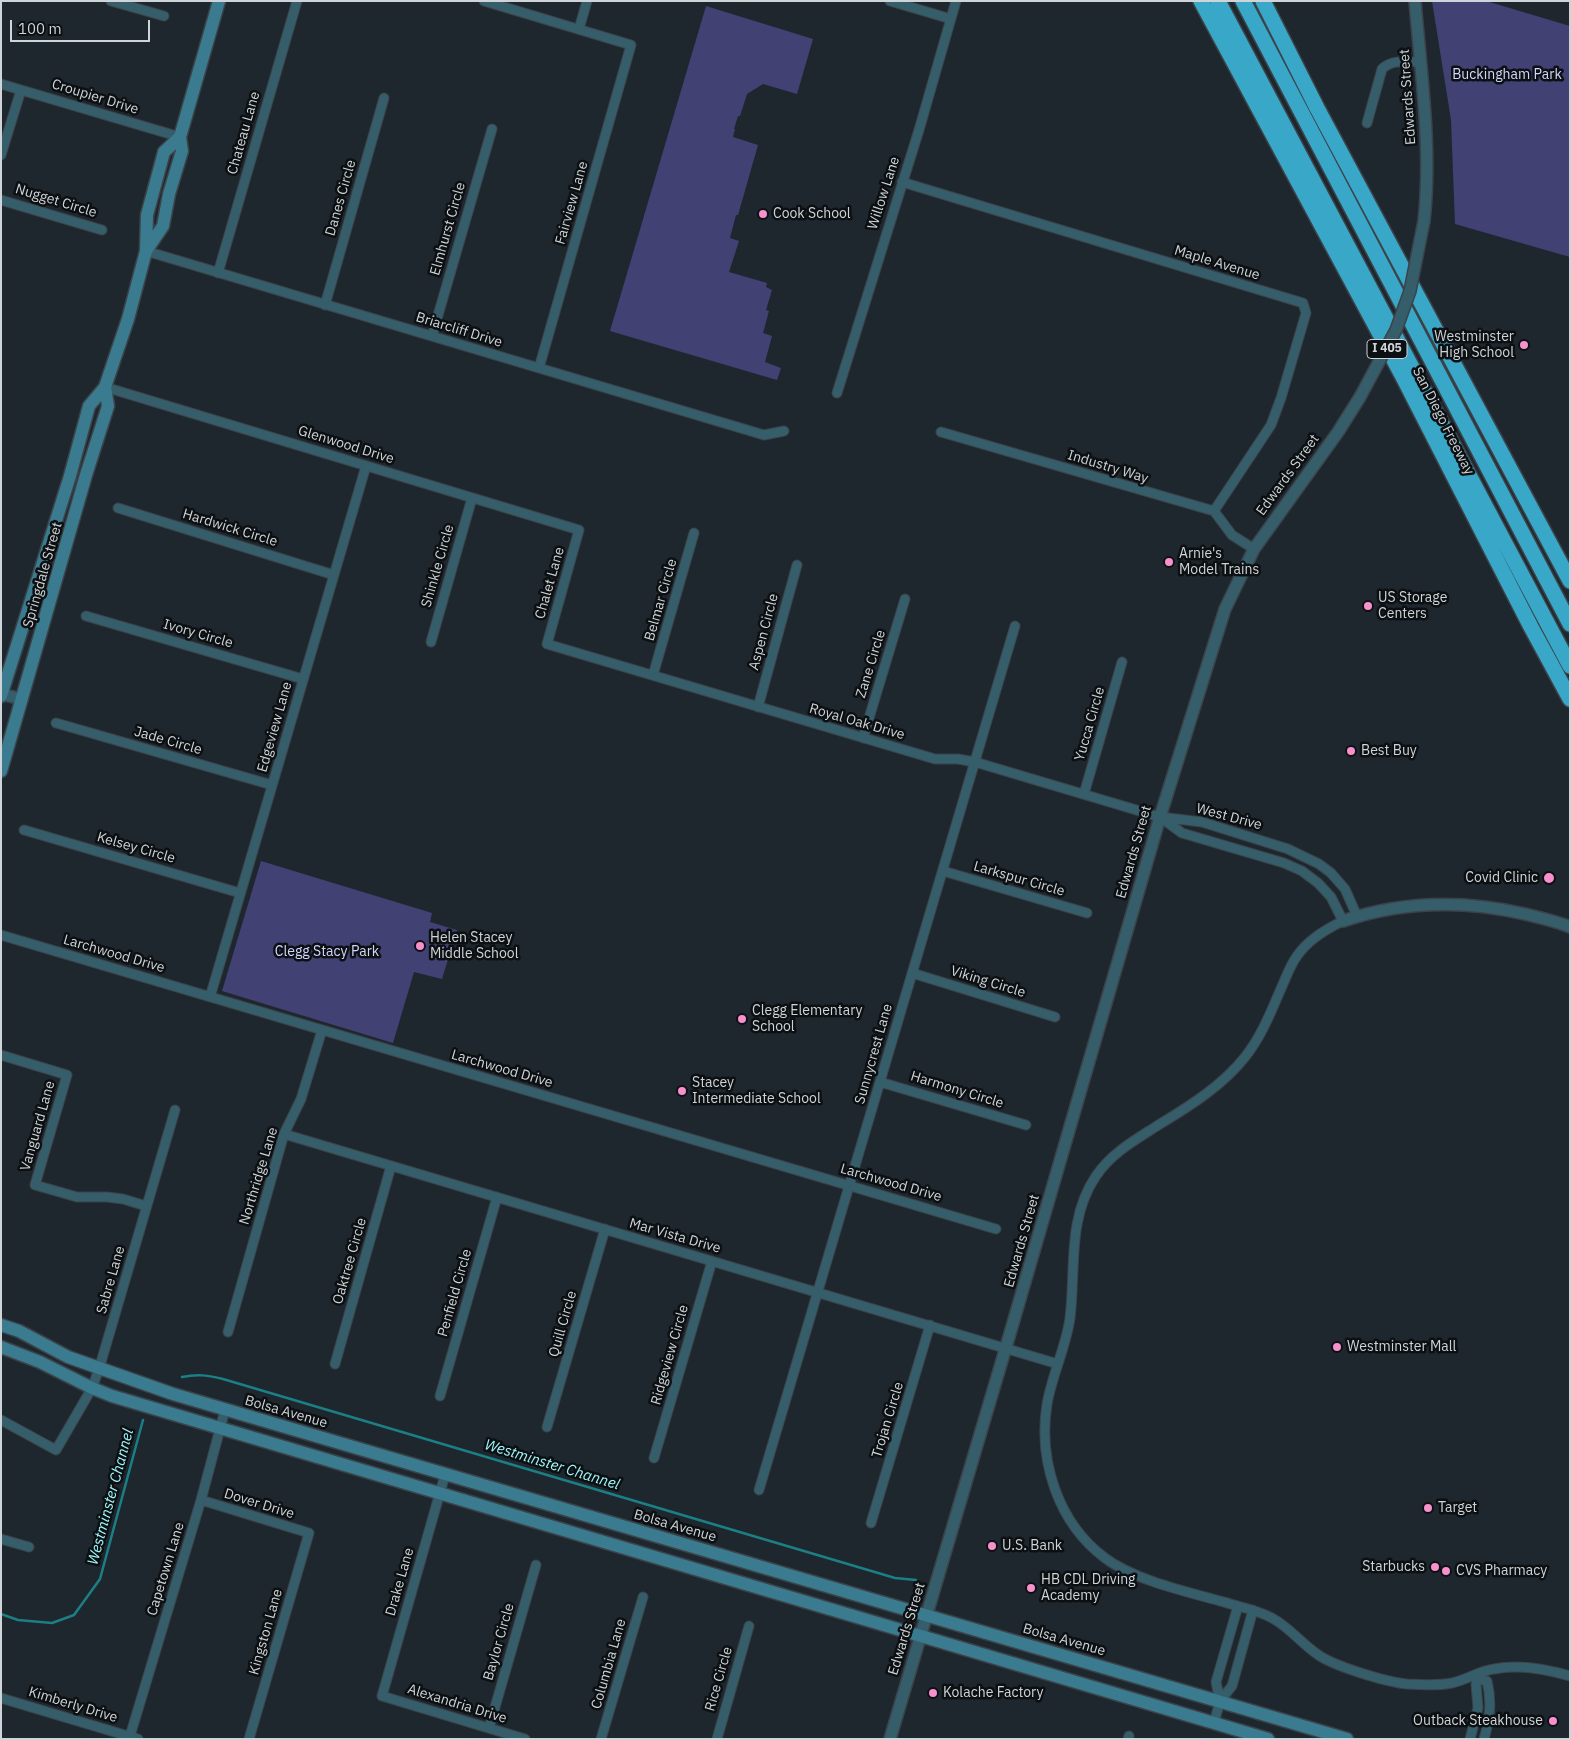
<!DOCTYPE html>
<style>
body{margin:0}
#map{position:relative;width:1571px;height:1740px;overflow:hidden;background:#1f272e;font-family:"IBM Plex Sans",sans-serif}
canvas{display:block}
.frame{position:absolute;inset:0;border:2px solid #ced4d8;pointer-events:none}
.scale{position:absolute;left:10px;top:20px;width:140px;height:22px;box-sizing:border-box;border:2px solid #ced4d8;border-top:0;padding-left:6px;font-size:15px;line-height:18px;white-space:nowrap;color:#ced4d8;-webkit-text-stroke:4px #0c1012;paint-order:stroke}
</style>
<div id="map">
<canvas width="1571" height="1740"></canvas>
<div class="frame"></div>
<div class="scale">100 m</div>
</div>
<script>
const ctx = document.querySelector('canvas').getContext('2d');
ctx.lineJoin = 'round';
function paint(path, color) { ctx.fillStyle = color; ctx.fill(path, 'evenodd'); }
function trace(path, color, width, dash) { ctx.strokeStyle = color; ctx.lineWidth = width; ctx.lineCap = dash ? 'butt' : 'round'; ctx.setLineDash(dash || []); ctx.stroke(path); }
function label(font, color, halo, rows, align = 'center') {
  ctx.font = font + ' "IBM Plex Sans",sans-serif'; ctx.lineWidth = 5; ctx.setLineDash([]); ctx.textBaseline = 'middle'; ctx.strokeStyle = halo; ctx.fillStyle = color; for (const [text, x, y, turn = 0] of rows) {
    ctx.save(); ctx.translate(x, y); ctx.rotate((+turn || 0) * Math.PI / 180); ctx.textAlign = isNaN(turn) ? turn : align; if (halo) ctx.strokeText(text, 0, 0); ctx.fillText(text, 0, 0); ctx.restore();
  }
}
paint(new Path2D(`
 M1432 1H1486L1570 26V257L1455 224 1451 120Z
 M706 6 813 39 797 94 763 84 747 94 740 116H738L734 129H735L733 137 758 145 738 215H736L730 238 739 241 729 272 767 283 766 287 772 290 766 310 769 311 763 333 772 336 765 362 781 368 777 380 610 331Z
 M261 861 432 913 430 922 457 930 442 979 414 972 393 1043 222 991Z`), '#424174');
trace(new Path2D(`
 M182 1377C197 1374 208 1375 223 1379L895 1578 916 1580
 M1 1614 18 1620 52 1623 74 1615 100 1579 143 1420`), '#1b7f85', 2.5);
const minor = new Path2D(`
 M111 1 164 16
 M484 1 631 45 539 368
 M890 1 951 19
 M579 29 587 1
 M1 84 180 137
 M1367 123 1382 69C1392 59 1407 62 1420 62
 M1 155 21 90
 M902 182 1303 303 1306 313 1281 398 1271 425 1214 511
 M1 200 102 230
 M146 251 764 435 784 431
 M218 273 297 1
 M325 305 384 98
 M432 336 492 129
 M105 387 579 530 547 644 935 759H958L975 762 1160 817 1202 822 1288 849 1319 864 1331 873 1345 889 1357 916
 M837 393 919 130 956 1
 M941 432 1214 511 1232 535 1254 549
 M118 508 334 575
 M86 616 303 679
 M431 642 472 498
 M653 675 694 533
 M758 707 797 565
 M56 723 272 785
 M863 738 905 599
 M1084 794 1122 662
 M1160 817 1182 833 1284 863 1302 871 1318 883 1331 897 1343 921C1326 929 1308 940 1297 956 1291 964 1287 975 1283 984 1272 1009 1262 1036 1245 1057 1223 1085 1190 1106 1160 1124 1137 1139 1112 1152 1096 1176 1067 1218 1076 1270 1070 1318 1066 1347 1052 1375 1047 1404 1038 1461 1058 1523 1105 1558 1134 1580 1188 1592 1224 1602 1239 1607 1258 1610 1272 1618 1289 1627 1301 1643 1317 1654 1333 1666 1386 1682 1407 1684 1422 1685 1437 1686 1452 1683 1466 1680 1479 1671 1494 1669 1519 1664 1546 1669 1570 1676
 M24 830 240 893
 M943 871 1087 913
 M1 935 996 1229
 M912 973 1055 1017
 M210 997 366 466
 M1 1055 67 1075 35 1185 77 1197H107L123 1199 146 1206
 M880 1082 1026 1125
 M284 1134 1058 1364
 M228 1332 284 1134 301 1099 322 1030
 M335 1364 391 1166
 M440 1396 497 1197
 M1 1420 56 1450 92 1388 99 1369 175 1110
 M547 1427 605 1229
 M654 1458 712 1261
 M445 1475 382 1696 525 1739
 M759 1490 1015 626
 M201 1500 309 1533 249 1739
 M871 1523 930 1325
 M1 1539 29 1547
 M1477 1674 1479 1679 1487 1681C1492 1702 1490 1718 1484 1739
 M1 1698 138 1739
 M1220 1701 1216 1682 1238 1606
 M1214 1723 1220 1701 1232 1686 1253 1610
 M489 1728 536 1565
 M130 1736 201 1500 225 1410
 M601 1739 643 1597
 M717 1739 749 1626
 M1128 1739 1129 1736
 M1470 1739 1478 1708 1476 1684 1479 1679`);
const tertiary = new Path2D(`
 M1415 1C1421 74 1432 148 1424 221
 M1 694 22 699
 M1343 921C1402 901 1464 900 1525 914 1540 918 1556 921 1570 927
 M890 1739 1011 1330 1160 817 1225 609 1254 549 1338 432 1360 397`);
const secondary = new Path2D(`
 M146 251 163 226 169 194 182 151 180 137 219 1
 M1 696 70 476 89 406 105 387 128 319 146 251 147 215 164 152 180 137
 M1 771 86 475 108 406 105 387
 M1 1325 19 1331 68 1357 173 1394 1347 1739
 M1 1347 40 1362 92 1388 112 1396 1268 1739`);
const motorway = new Path2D(`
 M1201 1 1403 377 1531 627 1570 699
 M1218 1 1570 666
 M1243 1 1570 624
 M1263 1 1317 108 1570 581`);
trace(minor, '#3b4349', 11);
trace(tertiary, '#3b4349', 14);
trace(secondary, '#3b4349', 15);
trace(motorway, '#3b4349', 18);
trace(minor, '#365d6a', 9);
trace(tertiary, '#365d6a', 11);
trace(secondary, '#3a7b90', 12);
trace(motorway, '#38a7c8', 15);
const tertiaryBridge = new Path2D(`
 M1360 397 1396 330 1410 291 1424 221`);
trace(tertiaryBridge, '#3b4349', 14, []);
trace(tertiaryBridge, '#365d6a', 11);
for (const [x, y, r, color] of [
 [763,214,5,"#f790cd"],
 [1524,345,5,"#f790cd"],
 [1169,562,5,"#f790cd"],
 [1368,606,5,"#f790cd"],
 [1351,751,5,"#f790cd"],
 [1549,878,6,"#f790cd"],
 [420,946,5,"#f790cd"],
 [742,1019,5,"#f790cd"],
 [682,1091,5,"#f790cd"],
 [1337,1347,5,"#f790cd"],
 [1428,1508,5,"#f790cd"],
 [992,1546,5,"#f790cd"],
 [1435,1567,5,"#f790cd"],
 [1446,1571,5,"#f790cd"],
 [1031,1588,5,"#f790cd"],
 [933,1693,5,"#f790cd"],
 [1553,1721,5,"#f790cd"]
]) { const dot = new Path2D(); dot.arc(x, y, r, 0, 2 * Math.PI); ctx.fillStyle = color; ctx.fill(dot); trace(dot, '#0c1012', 2); }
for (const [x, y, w] of [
 [1387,349,40]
]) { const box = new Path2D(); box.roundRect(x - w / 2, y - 9.5, w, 19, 4); ctx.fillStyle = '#0c1012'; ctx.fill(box); trace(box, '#ced4d8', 1); }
label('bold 12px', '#ced4d8', null, [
 ["I 405",1387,349]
]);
label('14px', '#d4d6fe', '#0c1012', [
 ["Buckingham Park",1507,75],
 ["Clegg Stacy Park",327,952]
]);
label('14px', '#ced4d8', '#0c1012', [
 ["Croupier Drive",95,97,17],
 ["Edwards Street",1408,97,-94],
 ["Chateau Lane",244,133,-74],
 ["Willow Lane",884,193,-72],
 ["Danes Circle",341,198,-74],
 ["Nugget Circle",56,201,17],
 ["Fairview Lane",572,203,-74],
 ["Elmhurst Circle",448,229,-74],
 ["Maple Avenue",1217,263,17],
 ["Briarcliff Drive",459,330,17],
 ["San Diego Freeway",1443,421,63],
 ["Glenwood Drive",346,445,17],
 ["Industry Way",1108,467,17],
 ["Edwards Street",1288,475,-54],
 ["Hardwick Circle",230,528,17],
 ["Shinkle Circle",438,566,-74],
 ["Springdale Street",43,575,-74],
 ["Chalet Lane",550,583,-74],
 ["Belmar Circle",661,600,-74],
 ["Aspen Circle",764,632,-75],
 ["Ivory Circle",198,634,16],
 ["Zane Circle",871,664,-73],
 ["Royal Oak Drive",857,722,16],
 ["Yucca Circle",1090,724,-74],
 ["Edgeview Lane",275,727,-74],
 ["Jade Circle",168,741,16],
 ["West Drive",1229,817,15],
 ["Kelsey Circle",136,848,16],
 ["Edwards Street",1134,852,-74],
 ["Larkspur Circle",1019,879,16],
 ["Larchwood Drive",114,954,16],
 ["Viking Circle",988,982,17],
 ["Sunnycrest Lane",874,1054,-74],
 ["Larchwood Drive",502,1069,16],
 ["Harmony Circle",957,1090,17],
 ["Vanguard Lane",38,1126,-74],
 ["Northridge Lane",259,1176,-73],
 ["Larchwood Drive",891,1183,16],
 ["Mar Vista Drive",675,1236,16],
 ["Edwards Street",1022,1241,-74],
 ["Oaktree Circle",350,1261,-74],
 ["Sabre Lane",111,1280,-74],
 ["Penfield Circle",455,1293,-74],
 ["Quill Circle",563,1324,-74],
 ["Ridgeview Circle",670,1355,-74],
 ["Bolsa Avenue",286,1412,16],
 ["Trojan Circle",888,1420,-73],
 ["Dover Drive",259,1504,17],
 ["Bolsa Avenue",675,1526,16],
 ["Capetown Lane",166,1569,-73],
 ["Drake Lane",400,1582,-74],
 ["Edwards Street",907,1629,-73],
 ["Kingston Lane",266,1632,-74],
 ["Bolsa Avenue",1064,1640,16],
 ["Baylor Circle",499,1642,-74],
 ["Columbia Lane",609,1664,-74],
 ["Rice Circle",719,1679,-74],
 ["Alexandria Drive",457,1704,17],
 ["Kimberly Drive",73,1705,17]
]);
label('14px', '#ced4d8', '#0c1012', [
 ["Cook School",773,214],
 ["Westminster",1514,337,"right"],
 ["High School",1514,353,"right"],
 ["Arnie's",1179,554],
 ["Model Trains",1179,570],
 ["US Storage",1378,598],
 ["Centers",1378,614],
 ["Best Buy",1361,751],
 ["Covid Clinic",1538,878,"right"],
 ["Helen Stacey",430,938],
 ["Middle School",430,954],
 ["Clegg Elementary",752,1011],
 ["School",752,1027],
 ["Stacey",692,1083],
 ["Intermediate School",692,1099],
 ["Westminster Mall",1347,1347],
 ["Target",1438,1508],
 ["U.S. Bank",1002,1546],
 ["Starbucks",1425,1567,"right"],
 ["CVS Pharmacy",1456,1571],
 ["HB CDL Driving",1041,1580],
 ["Academy",1041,1596],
 ["Kolache Factory",943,1693],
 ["Outback Steakhouse",1543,1721,"right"]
], 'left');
label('italic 15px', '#a0f6fb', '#0c1012', [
 ["Westminster Channel",552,1465,17],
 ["Westminster Channel",111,1497,-75]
]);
</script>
